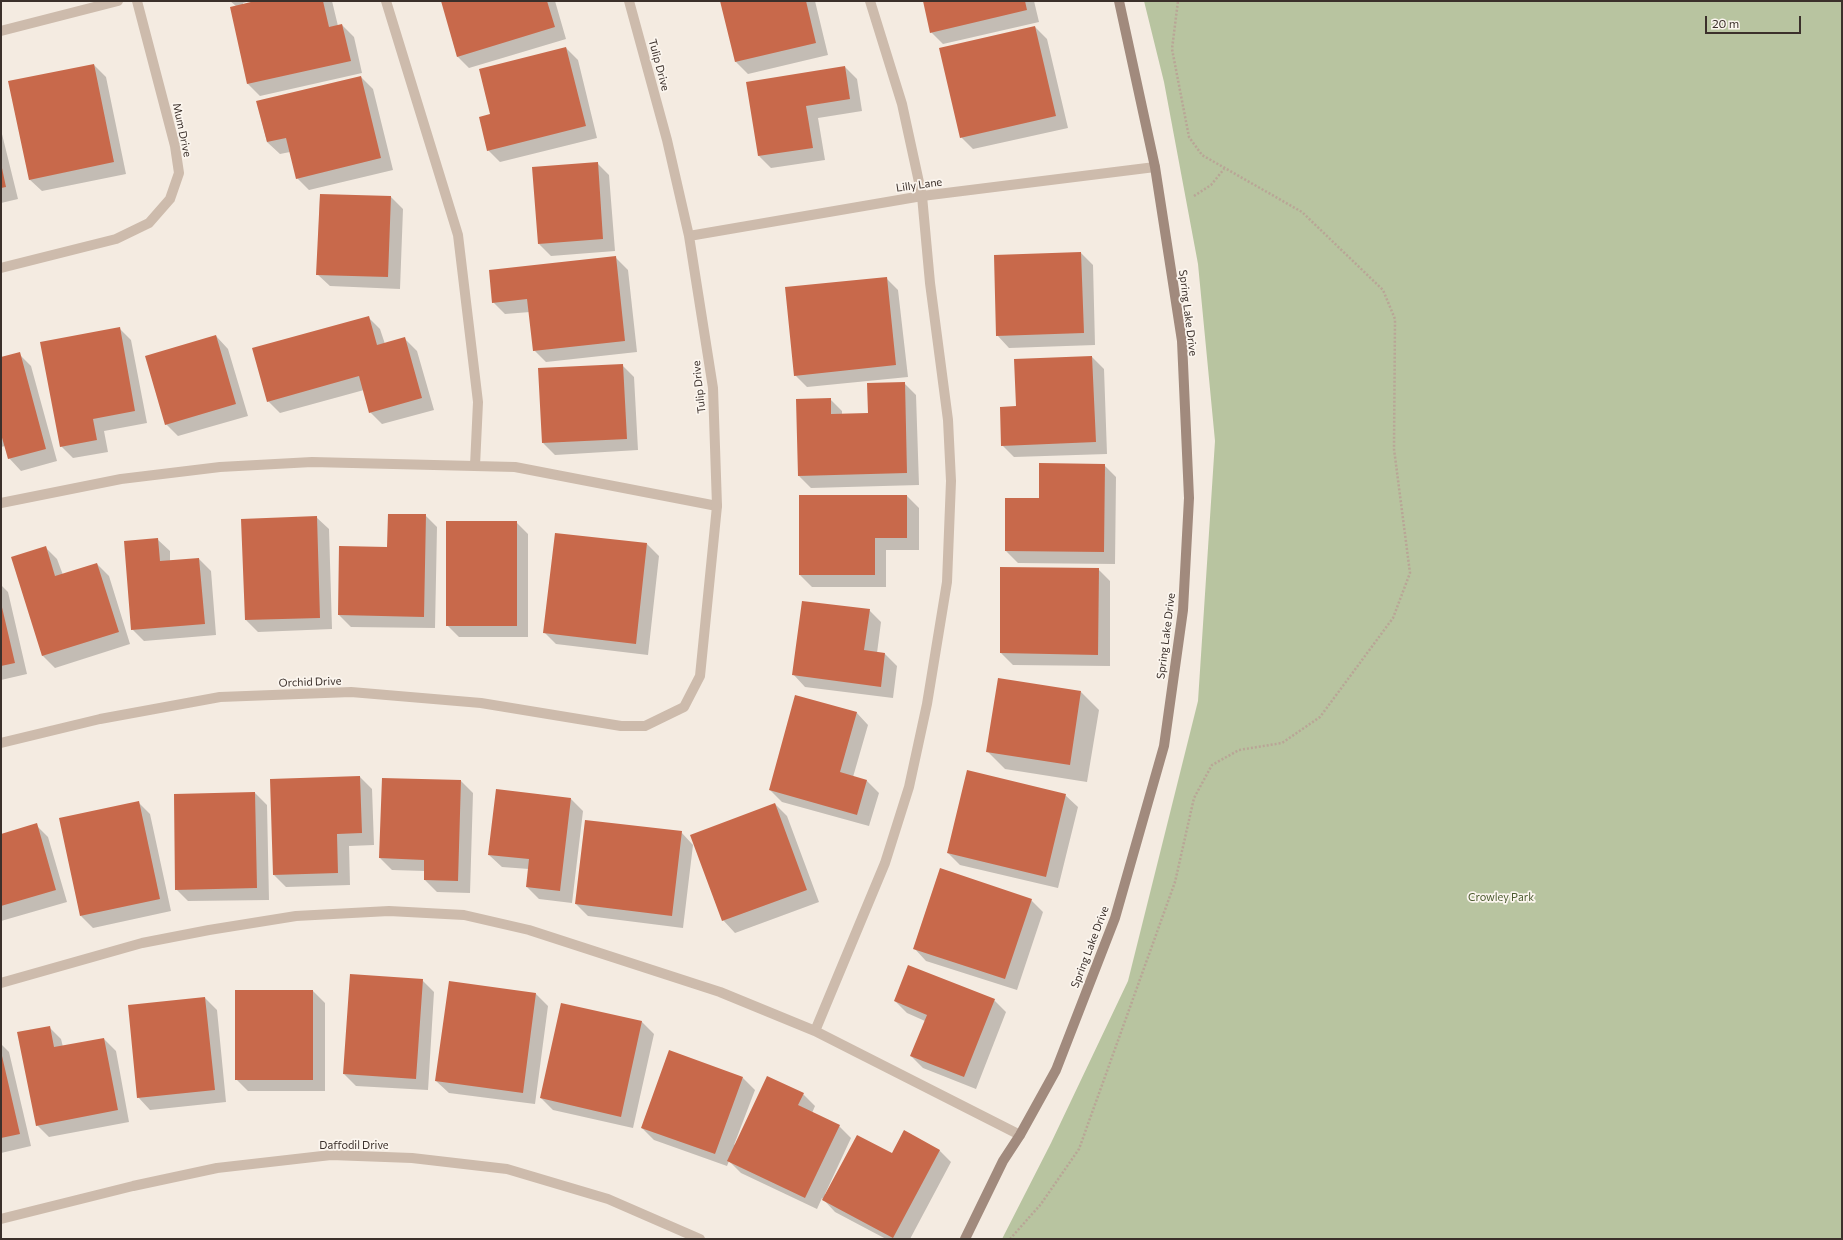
<!DOCTYPE html>
<style>
body{margin:0}
#map{position:relative;width:1843px;height:1240px;overflow:hidden;background:#f4ebe1;font-family:Commissioner,sans-serif}
canvas{display:block}
.frame{position:absolute;inset:0;border:2px solid #3b302b;pointer-events:none}
.scale{position:absolute;left:1705px;top:16px;width:96px;height:18px;box-sizing:border-box;border:2px solid #3b302b;border-top:0;padding-left:5px;font-size:12px;line-height:14px;white-space:nowrap;color:#3b302b;-webkit-text-stroke:3px #fbf5ee;paint-order:stroke}
</style>
<div id="map">
<canvas width="1843" height="1240"></canvas>
<div class="frame"></div>
<div class="scale">20 m</div>
</div>
<script>
const ctx = document.querySelector('canvas').getContext('2d');
ctx.lineJoin = 'round';
function paint(path, color) { ctx.fillStyle = color; ctx.fill(path, 'evenodd'); }
function trace(path, color, width, dash) { ctx.strokeStyle = color; ctx.lineWidth = width; ctx.lineCap = dash ? 'butt' : 'round'; ctx.setLineDash(dash || []); ctx.stroke(path); }
function label(font, color, halo, rows, align = 'center') {
  ctx.font = font + ' Commissioner,sans-serif'; ctx.lineWidth = 3.5; ctx.setLineDash([]); ctx.textBaseline = 'middle'; ctx.strokeStyle = halo; ctx.fillStyle = color; for (const [text, x, y, turn = 0] of rows) {
    ctx.save(); ctx.translate(x, y); ctx.rotate((+turn || 0) * Math.PI / 180); ctx.textAlign = isNaN(turn) ? turn : align; if (halo) ctx.strokeText(text, 0, 0); ctx.fillText(text, 0, 0); ctx.restore();
  }
}
paint(new Path2D(`
 M1144 1H1842V1239H1002L1051 1143 1128 981 1198 701 1215 441 1198 264 1164 82Z`), '#b8c4a0');
paint(new Path2D(`
 M230 1H250L243 3V5L260 1H332L338 26 342 25 354 37 362 73 260 96 248 84 236 6Z
 M442 1H555L566 39 469 68 457 56Z
 M721 1H815L828 55 748 74 736 62Z
 M924 1H1034L1039 22 943 44 931 32Z
 M1035 27 1047 39 1068 128 973 149 961 137Z
 M566 48 578 60 597 138 500 162 488 150 491 114Z
 M94 65 106 77 126 174 42 191 29 179Z
 M845 67 857 79 862 111 818 118 825 160 771 168 759 156 747 83Z
 M361 77 373 89 393 170 309 190 297 178 290 152 280 154 267 142 257 102Z
 M1 130 18 199 1 203Z
 M597 163 609 175 615 251 551 256 539 244Z
 M320 195 391 197 403 209 400 289 330 286 317 274Z
 M1081 253 1093 265 1095 345 1009 348 997 335Z
 M616 258 628 270 637 352 546 362 534 350 530 312 505 314 493 302Z
 M886 278 898 290 908 377 807 387 795 375Z
 M368 317 380 329 385 344 405 339 417 351 434 410 382 424 370 412 364 390 280 413 268 401Z
 M119 328 131 340 147 423 104 431 108 452 73 458 61 446Z
 M216 336 228 349 248 416 178 436 166 424Z
 M19 354 31 366 57 461 21 471 9 458 5 446 1 447V358Z
 M1092 357 1104 369 1107 454 1014 457 1002 445 1017 407 1015 360Z
 M622 365 634 377 638 450 555 455 543 443Z
 M904 383 916 395 919 485 811 488 799 476 830 399 842 411V414H869Z
 M1104 465 1116 477 1115 564 1018 563 1006 551 1040 499Z
 M907 496 919 508V550H886V587H812L800 575Z
 M425 515 437 527 435 628 351 627 339 615 388 548Z
 M316 517 329 529 332 629 258 632 246 620 242 520Z
 M516 522 528 534V637H459L447 625Z
 M556 534 647 544 659 556 648 655 556 644 544 632Z
 M157 539 170 551V561L199 559 211 571 216 635 144 641 132 629Z
 M45 547 57 559 63 575 97 564 109 576 130 644 55 668 43 656 12 558Z
 M1001 568 1098 569 1110 581V666L1013 665 1001 653Z
 M1 585 8 592 27 674 1 680Z
 M869 610 881 622 877 653 885 654 897 666 893 698 805 687 793 674Z
 M1081 692 1099 710 1087 782 1005 769 987 751Z
 M856 712 868 725 853 777 867 781 879 793 869 826 782 802 770 790Z
 M360 777 372 789 374 845 349 846 350 885 286 887 274 875Z
 M461 781 473 793 470 893 437 892 425 880V871L392 870 380 858Z
 M255 793 267 805 269 900 188 901 176 889Z
 M1065 795 1078 807 1058 888 960 865 948 853Z
 M571 799 583 811 572 903 539 899 527 887 529 869 502 867 489 855Z
 M138 802 150 814 171 911 93 928 81 916Z
 M775 804 787 816 819 902 735 933 723 920Z
 M586 821 681 832 693 845 683 928 588 916 576 904Z
 M36 825 48 837 67 902 1 921V835Z
 M1031 900 1043 912 1017 990 926 961 914 948Z
 M422 980 434 992 428 1090 356 1086 344 1074Z
 M450 982 536 994 548 1006 535 1104 449 1093 436 1081Z
 M313 991 325 1003V1091H248L236 1079Z
 M205 998 217 1010 226 1102 150 1110 138 1097 129 1006Z
 M994 1000 1006 1012 976 1089 923 1068 911 1056 925 1021 907 1013 895 1001Z
 M562 1004 642 1022 654 1034 633 1128 553 1110 541 1098Z
 M49 1027 61 1039 63 1047 104 1039 116 1051 129 1122 49 1137 37 1125Z
 M1 1044 9 1052 31 1146 1 1153Z
 M743 1078 755 1090 734 1145 803 1094 815 1106 812 1113 839 1126 851 1138 825 1194H826L892 1154 939 1150 951 1162 910 1239H886L835 1212 822 1198 817 1209 741 1173 729 1161 727 1166 654 1140 642 1128Z`), '#0003');
paint(new Path2D(`
 M255 1H323L329 27 342 24 351 61 247 84 230 7Z
 M441 1H547L555 27 457 57Z
 M720 1H806L816 43 735 62Z
 M923 1H1025L1027 10 930 33Z
 M1035 26 1056 116 960 138 939 48Z
 M566 47 586 126 487 151 479 117 490 114 479 69Z
 M94 64 114 162 29 180 8 81Z
 M845 66 850 99 806 106 813 148 758 156 746 82Z
 M361 76 381 158 296 179 286 138 267 142 256 101Z
 M598 162 603 239 538 244 532 167Z
 M2 168 6 187 1 188V169Z
 M320 194 391 196 388 277 316 275Z
 M1081 252 1084 333 996 336 994 255Z
 M616 256 625 341 533 351 527 299 492 303 489 270Z
 M887 277 896 365 794 376 785 287Z
 M369 316 377 345 405 337 422 398 369 413 359 376 267 402 252 348Z
 M120 327 135 411 93 419 97 440 60 447 40 342Z
 M216 335 236 404 165 425 145 356Z
 M20 352 46 449 8 459 1 434V357Z
 M1092 356 1096 442 1001 446 1000 407 1016 406 1014 359Z
 M623 364 627 439 542 443 538 368Z
 M905 382 907 473 798 476 796 399 831 398V414L868 413 867 383Z
 M1039 463 1105 464 1104 552 1005 551V498H1039Z
 M799 495H907V538H875V575H799Z
 M388 514H426L424 617 338 615 339 546 387 547Z
 M317 516 320 618 245 620 241 519Z
 M446 521H517V626H446Z
 M555 533 647 543 636 644 543 633Z
 M158 538 160 561 199 558 205 624 131 630 124 541Z
 M46 546 55 576 97 563 119 632 42 656 11 557Z
 M1000 567 1099 568 1098 655 1000 653Z
 M802 601 870 609 864 650 885 653 881 687 792 675Z
 M1 603 15 663 1 666Z
 M998 678 1081 691 1070 765 986 752Z
 M795 695 857 712 840 772 867 780 857 815 769 790Z
 M967 770 1066 794 1046 877 947 853Z
 M360 776 362 833 337 834 338 873 273 875 270 779Z
 M382 778 461 780 458 881 424 880V860L379 858Z
 M496 789 571 798 560 891 526 887 529 859 488 855Z
 M255 792 257 888 175 890 174 794Z
 M139 801 160 899 80 916 59 818Z
 M775 803 807 890 722 921 690 835Z
 M585 820 682 831 672 916 575 904Z
 M37 823 56 890 1 906V834Z
 M940 868 1032 899 1005 979 913 949Z
 M908 965 995 999 964 1077 910 1056 927 1015 894 1001Z
 M350 974 423 979 416 1079 343 1074Z
 M449 981 536 993 523 1093 435 1081Z
 M235 990H313V1080H235Z
 M205 997 215 1090 137 1098 128 1005Z
 M561 1003 642 1021 621 1117 540 1098Z
 M50 1026 54 1047 104 1038 118 1110 36 1126 17 1032Z
 M669 1050 743 1077 715 1154 641 1128Z
 M2 1056 20 1134 1 1138V1057Z
 M767 1076 804 1093 798 1105 840 1125 805 1198 727 1161Z
 M904 1130 940 1150 893 1238 822 1200 857 1135 892 1153Z`), '#c8694b');
trace(new Path2D(`
 M1194 196 1211 185 1224 169
 M1010 1239 1041 1204 1079 1149 1175 882 1194 798 1212 765 1239 750 1282 743 1320 717 1393 618 1410 573 1394 449 1395 319 1383 290 1302 212 1202 155 1189 137 1172 49 1178 1`), '#b9a596', 2.5, [2, 2]);
trace(new Path2D(`
 M386 1 458 235 478 402 475 466
 M1 31 118 1
 M1 503 121 479 220 467 312 462 515 467 717 506
 M1 983 142 943 209 930 296 916 389 911 464 915 529 930 720 992 815 1031 1020 1135
 M815 1031 885 863 909 787 927 704 947 582 951 481 948 420 930 283 922 196 902 104 870 1`), '#cdbbac', 10);
trace(new Path2D(`
 M689 236 922 196 1155 167
 M1 268 116 239 149 223 170 199 179 173 175 146 137 1
 M1 743 100 719 220 697 351 692 481 703 621 726H645L684 707 700 676 717 506 713 388 689 236 667 140 629 1
 M1 1219 133 1186 217 1168 331 1155 412 1158 507 1169 608 1199 700 1239`), '#cdbbac', 10);
trace(new Path2D(`
 M965 1239 1003 1161 1020 1135 1056 1070 1115 918 1164 746 1183 610 1189 498 1182 341 1155 167 1119 1`), '#a18a7d', 10);
label('11px', '#3b302b', '#fbf5ee', [
 ["Tulip Drive",659,65,75],
 ["Mum Drive",182,130,78],
 ["Lilly Lane",919,185,-8],
 ["Spring Lake Drive",1188,313,83],
 ["Tulip Drive",699,387,-96],
 ["Spring Lake Drive",1166,636,-83],
 ["Orchid Drive",310,682,-2],
 ["Spring Lake Drive",1090,947,-69],
 ["Daffodil Drive",354,1145]
]);
label('11px', '#4a5a2e', '#fbf5ee', [
 ["Crowley Park",1501,897]
]);
</script>
